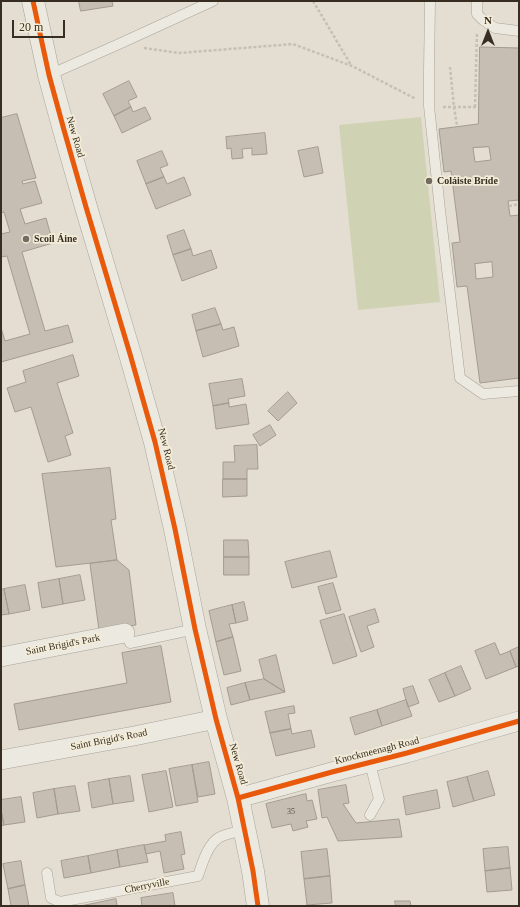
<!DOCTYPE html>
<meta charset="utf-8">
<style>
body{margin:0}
#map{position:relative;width:520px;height:907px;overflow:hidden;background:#e3ded1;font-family:"Times New Roman",serif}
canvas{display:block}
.frame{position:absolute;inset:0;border:2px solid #372d21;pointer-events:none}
.north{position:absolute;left:468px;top:12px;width:40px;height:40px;-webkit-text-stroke:3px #f3ecd8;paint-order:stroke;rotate:0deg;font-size:11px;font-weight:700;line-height:16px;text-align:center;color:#372d21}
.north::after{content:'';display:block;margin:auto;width:14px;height:18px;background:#372d21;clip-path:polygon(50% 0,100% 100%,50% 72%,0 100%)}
.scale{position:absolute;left:12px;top:20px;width:53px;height:18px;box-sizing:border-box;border:2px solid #372d21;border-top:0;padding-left:5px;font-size:12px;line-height:14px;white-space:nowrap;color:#372d21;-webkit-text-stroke:3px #f3ecd8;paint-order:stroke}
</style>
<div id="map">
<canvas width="520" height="907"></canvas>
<div class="frame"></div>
<div class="north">N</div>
<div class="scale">20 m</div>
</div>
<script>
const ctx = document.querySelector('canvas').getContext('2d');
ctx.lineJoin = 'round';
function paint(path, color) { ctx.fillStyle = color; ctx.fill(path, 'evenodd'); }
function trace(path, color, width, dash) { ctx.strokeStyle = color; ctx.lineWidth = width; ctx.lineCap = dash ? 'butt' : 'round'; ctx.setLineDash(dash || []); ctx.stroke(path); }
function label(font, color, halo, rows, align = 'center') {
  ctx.font = font + ' "Times New Roman",serif'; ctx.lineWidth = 3.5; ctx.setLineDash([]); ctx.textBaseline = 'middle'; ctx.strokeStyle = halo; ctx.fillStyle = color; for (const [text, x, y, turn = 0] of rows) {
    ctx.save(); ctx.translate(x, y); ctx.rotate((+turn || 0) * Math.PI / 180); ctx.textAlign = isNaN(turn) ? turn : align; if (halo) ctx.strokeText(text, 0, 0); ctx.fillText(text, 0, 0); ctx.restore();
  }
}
paint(new Path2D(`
 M421 117 440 302 358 310 339 125Z`), '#d0d2b4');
const building = new Path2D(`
 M79 1H112L113 6 81 11Z
 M480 47 519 48V200L508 201 510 216 519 215V378L480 383 467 286 457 287 452 243 460 242 451 171 444 172 439 129 478 124ZM489 147 491 160 475 162 473 148ZM492 262 493 277 476 279 475 264Z
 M129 81 137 97 128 101 131 107 114 116 103 94Z
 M131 107 133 112 145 107 151 119 122 133 114 116Z
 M17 114 36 178 22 181 23 184 35 181 42 203 20 209 25 224 46 218 53 243 22 252 45 331 68 325 73 342 1 362V328L5 341 30 334 7 256 1 257V234L10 232 4 212 1 213V118Z
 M265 133 267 154 252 155V148L242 149 243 158 232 159 231 148 227 149 226 137Z
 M318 147 323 173 304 177 298 151Z
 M162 151 168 165 160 168 164 177 146 184 137 161Z
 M164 177 167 184 184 177 191 195 156 209 146 184Z
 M184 230 191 249 173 255 167 236Z
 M191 249 193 256 211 250 217 268 182 281 173 255Z
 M215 308 221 324 196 331 192 315Z
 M221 324 223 330 234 327 239 346 203 357 196 331Z
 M73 355 79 376 57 383 73 433 65 436 71 455 48 462 31 407 15 412 7 388 26 382 23 371Z
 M242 379 245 396 228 399 229 403 213 406 209 384Z
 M288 392 297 403 278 421 268 411Z
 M229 403V407L246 404 249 424 216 429 213 406Z
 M270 425 276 435 260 446 253 435Z
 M257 445 258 469H247V479H223V462H235L234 446Z
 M110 468 116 519 111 520 117 560 56 567 42 474Z
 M223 479H247V496L223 497Z
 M224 540H248L249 557H224Z
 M330 551 337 577 292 588 285 562Z
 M224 557H249V575H224Z
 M117 560 129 570 136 625 99 630 90 564Z
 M80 575 85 600 63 604 59 579Z
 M59 579 63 604 42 608 38 583Z
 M333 583 341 610 326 614 318 587Z
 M25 585 30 610 9 614 4 589Z
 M4 589 9 614 1 615V590Z
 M244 602 248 620 236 623 232 605Z
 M232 605 236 623 229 624 233 637 216 642 209 611Z
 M375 609 379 622 367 626 374 647 361 652 349 617Z
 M344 614 357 656 333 664 320 621Z
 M233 637 241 671 224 675 216 642Z
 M495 643 500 655 510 651 516 667 486 679 475 651Z
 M161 646 171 702 19 730 14 704 127 683 122 653Z
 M519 647V666L516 667 510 651Z
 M276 655 285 692 264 679 259 660Z
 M461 666 471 689 455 696 445 673Z
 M445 673 455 696 439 702 429 680Z
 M264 679 285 692 250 700 245 683Z
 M245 683 250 700 231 705 227 688Z
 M413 686 419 703 408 707 403 689Z
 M406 700 412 716 382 726 377 710Z
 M294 706 295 713 288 714 291 729 270 733 265 712Z
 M377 710 382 726 355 735 350 718Z
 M291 729 292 734 311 730 315 747 276 756 270 733Z
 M209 762 215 794 198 797 192 765Z
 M192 765 198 802 176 806 169 769Z
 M166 771 173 807 149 812 142 775Z
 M488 771 495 795 474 801 467 777Z
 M130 776 134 801 113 804 109 779Z
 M467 777 474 801 453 807 447 782Z
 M109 779 113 804 92 808 88 783Z
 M346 785 349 803 343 804 356 823 399 819 402 837 338 841 327 817 322 818 318 790Z
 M75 786 80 811 58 814 54 789Z
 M54 789 58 814 37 818 33 793Z
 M437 790 440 808 406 815 403 797Z
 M306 794 307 801 312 800 317 819 306 821 308 827 293 831 291 824 272 828 266 804Z
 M21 797 25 822 4 825 1 810V800Z
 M1 810 4 825 1 826Z
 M181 832 185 854 181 855 184 869 164 873 160 851 146 854 144 845 166 841 165 835Z
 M144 845 148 862 120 867 117 850Z
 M508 847 510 868 485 871 483 849Z
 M327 849 330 876 304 879 301 852Z
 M117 850 120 867 91 873 88 856Z
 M88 856 91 873 64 878 61 861Z
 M21 861 25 885 8 889 3 864Z
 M510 868 512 890 487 892 485 871Z
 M330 876 332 903 307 905 304 879Z
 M25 885 29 906H11L8 889Z
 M173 893 175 906H142L141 898Z
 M116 899 117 906H81Z
 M395 901H410L411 906H396Z`);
paint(building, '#c6beb2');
trace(building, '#a39b90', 1);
const service = new Path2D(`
 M430 1 429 71V106L440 210 460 378 483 394 519 391
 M477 1V14L483 20 495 28 519 31
 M49 75 119 44 213 1
 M130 643 195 629
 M370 763 379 799 370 815
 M47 873 51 898 60 902 198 876C202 864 208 843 220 837 227 833 237 832 245 830`);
const minor = new Path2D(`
 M1 657 125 633
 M1 760 134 736 216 719
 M238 798 332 772 407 753 519 721`);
const tertiary = new Path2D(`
 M33 1 49 75 64 130 86 207 130 354 155 442 175 529 195 629 216 719 238 798 253 871 258 906`);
trace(service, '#a9a399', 11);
trace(minor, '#a9a399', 20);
trace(tertiary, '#a9a399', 23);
trace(new Path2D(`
 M313 1 351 65
 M144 48 179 53 293 44 352 66 416 99
 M450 67 454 107 457 126
 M443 107H478
 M475 107 477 32
 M509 206 519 204`), '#c4c0b8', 2.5, [3, 2]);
trace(service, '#ece9e1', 10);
trace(minor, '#ece9e1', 19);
trace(tertiary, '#ece9e1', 22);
trace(new Path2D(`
 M33 1 49 75 64 130 86 207 130 354 155 442 175 529 195 629 216 719 238 798 253 871 258 906
 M238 798 332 772 407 753 519 721`), '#e8590c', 5);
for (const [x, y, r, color] of [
 [429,181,4,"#736b5f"],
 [26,239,4,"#736b5f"]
]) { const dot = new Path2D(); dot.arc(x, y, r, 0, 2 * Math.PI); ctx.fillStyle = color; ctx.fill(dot); trace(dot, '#f3ecd8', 1.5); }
label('8px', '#5b5145', null, [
 ["35",291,812]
]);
label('10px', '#372d21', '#f3ecd8', [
 ["New Road",75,137,74],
 ["New Road",166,449,76],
 ["Saint Brigid's Park",63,645,-11],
 ["Saint Brigid's Road",109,740,-11],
 ["Knockmeenagh Road",377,751,-14],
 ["New Road",238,764,74],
 ["Cherryville",147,886,-11]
]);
label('bold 10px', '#372d21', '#f3ecd8', [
 ["Coláiste Bríde",437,181],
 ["Scoil Áine",34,239]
], 'left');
</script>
